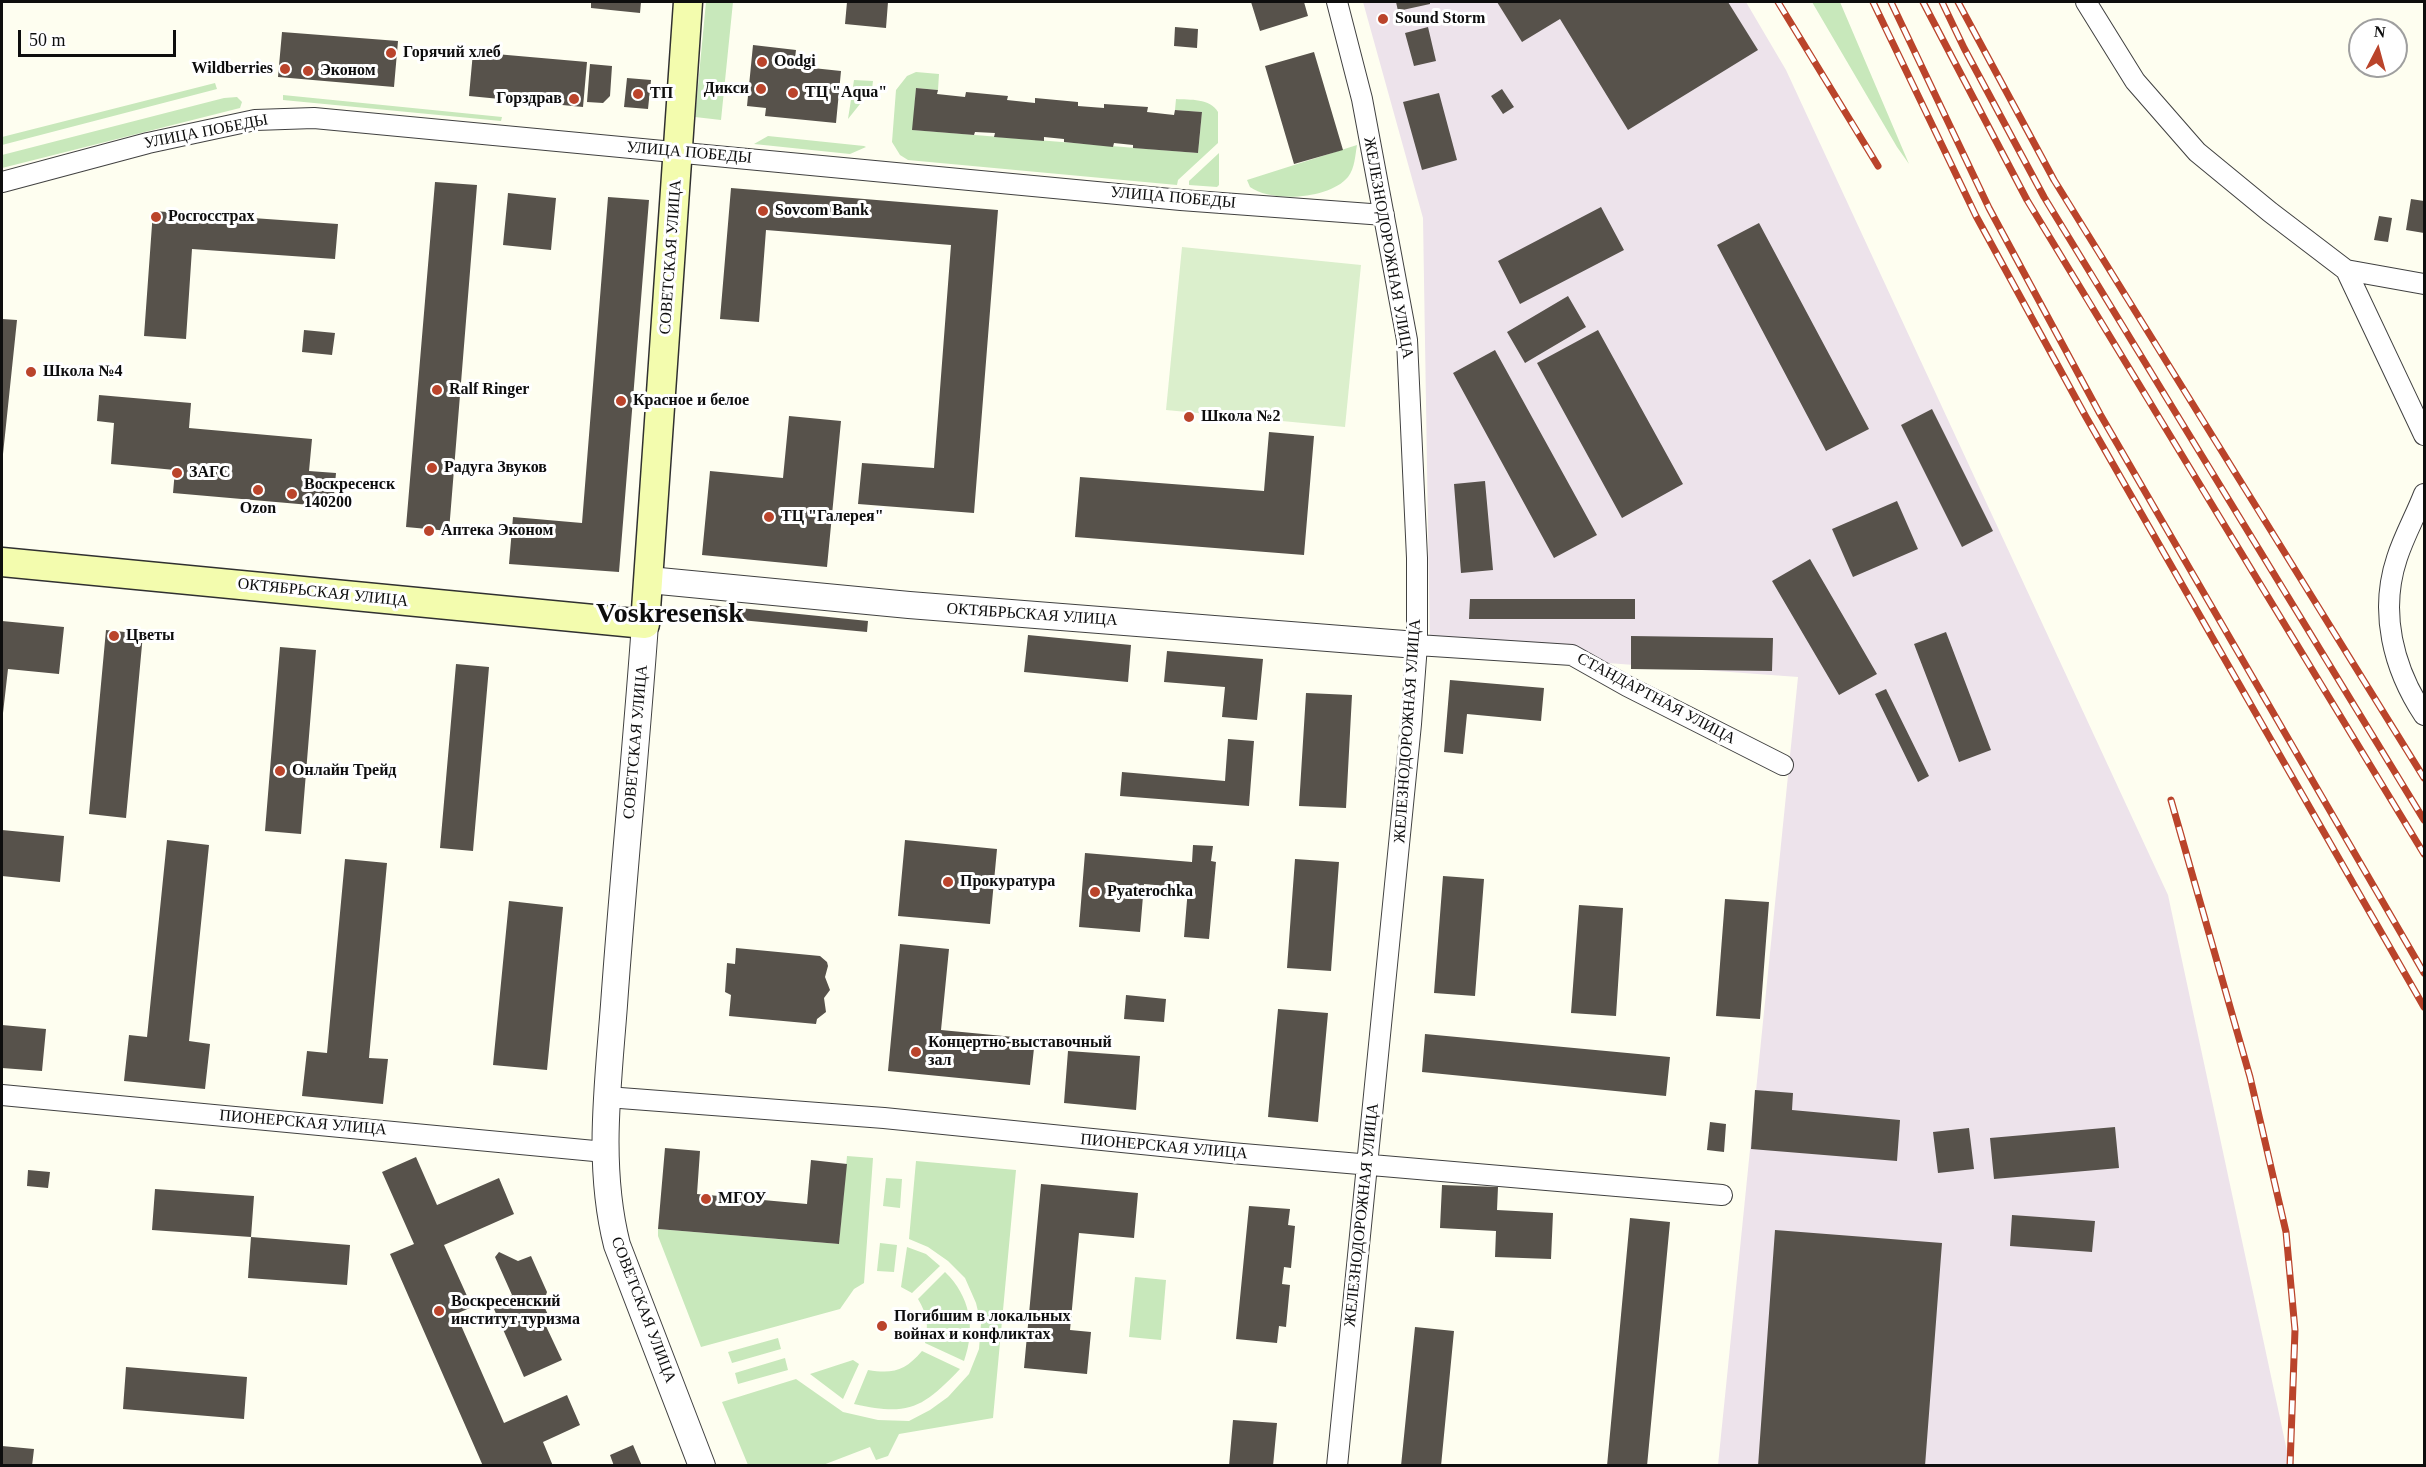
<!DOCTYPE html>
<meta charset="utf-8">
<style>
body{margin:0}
#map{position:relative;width:2426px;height:1467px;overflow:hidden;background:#fefef0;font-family:"Times New Roman",serif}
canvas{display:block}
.frame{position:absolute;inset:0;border:3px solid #0e0e0e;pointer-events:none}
.north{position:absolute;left:2348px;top:18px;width:60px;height:60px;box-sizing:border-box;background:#fff;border:2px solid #9f9f9f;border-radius:50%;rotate:6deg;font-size:16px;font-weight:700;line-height:24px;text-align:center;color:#0e0e0e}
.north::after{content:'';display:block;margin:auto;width:21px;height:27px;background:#ba442b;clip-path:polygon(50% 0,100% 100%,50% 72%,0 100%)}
.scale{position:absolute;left:18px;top:30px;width:158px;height:27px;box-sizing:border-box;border:3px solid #0e0e0e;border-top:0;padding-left:8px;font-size:18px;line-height:21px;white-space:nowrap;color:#0e0e0e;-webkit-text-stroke:4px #fff;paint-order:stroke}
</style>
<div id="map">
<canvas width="2426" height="1467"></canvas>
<div class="frame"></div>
<div class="north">N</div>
<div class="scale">50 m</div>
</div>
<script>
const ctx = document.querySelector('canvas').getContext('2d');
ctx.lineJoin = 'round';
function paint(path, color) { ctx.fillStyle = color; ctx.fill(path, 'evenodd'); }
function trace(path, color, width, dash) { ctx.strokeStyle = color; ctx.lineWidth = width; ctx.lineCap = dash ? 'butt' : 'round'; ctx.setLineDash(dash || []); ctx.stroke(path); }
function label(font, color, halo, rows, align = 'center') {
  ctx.font = font + ' "Times New Roman",serif'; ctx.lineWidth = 6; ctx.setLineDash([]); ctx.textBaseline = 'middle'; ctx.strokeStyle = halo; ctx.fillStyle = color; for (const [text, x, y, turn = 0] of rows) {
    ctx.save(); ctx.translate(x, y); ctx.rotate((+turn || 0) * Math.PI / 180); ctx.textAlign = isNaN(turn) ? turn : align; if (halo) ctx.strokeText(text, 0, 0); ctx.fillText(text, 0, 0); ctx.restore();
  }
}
paint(new Path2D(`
 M1363 2H1746L1786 70 2168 895 2290 1465H1718L1798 677 1430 650 1423 218Z`), '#ede3eb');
paint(new Path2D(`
 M706 2H733L721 120 695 117Z
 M1812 2H1840L1909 164 1897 147Z
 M916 72 939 74 938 90 916 88 913 130 1198 153 1202 112 1175 110 1176 99C1190 100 1210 98 1218 112V143L1178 180 1177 185 908 160 900 155 892 142 896 90 907 76Z
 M854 80 873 81 872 89 848 119Z
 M215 83 217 89 2 145V137Z
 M283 95 502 117 501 121 283 100Z
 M237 97 242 102 240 108 2 168V155L224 98Z
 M768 136 864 146 866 147 850 154 754 144Z
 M1357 145C1355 156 1355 168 1348 177 1330 199 1272 203 1250 187L1247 180Z
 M1219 153V185L1217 187 1189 185V181Z
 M847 1156 873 1158 864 1283 854 1289 840 1309 701 1347 658 1236V1229L839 1244Z
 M916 1161 1016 1170 993 1418 899 1434 888 1456 876 1460 870 1447 823 1465H748L722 1402 796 1379 843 1412 878 1420 909 1421 930 1410 948 1397 969 1374 979 1349 981 1324 976 1303 965 1278 948 1261 928 1247 909 1239Z
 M886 1178 902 1179 900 1208 883 1206Z
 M880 1243 897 1245 894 1272 877 1271Z
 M907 1247 926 1254 940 1266 912 1293 901 1287Z
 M945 1272C970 1296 976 1328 964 1361L925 1343C929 1326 927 1314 918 1299Z
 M1135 1277 1166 1280 1161 1340 1129 1337Z
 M778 1338 781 1349 732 1363 728 1352Z
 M922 1351 960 1369C922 1409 908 1416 854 1404L868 1370C893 1374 905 1371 922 1351Z
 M785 1358 788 1370 738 1384 735 1373Z
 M853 1360 859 1364 843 1399 810 1374Z`), '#c8e8bb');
paint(new Path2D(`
 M1182 247 1361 265 1345 427 1166 410Z`), '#dbefcc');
paint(new Path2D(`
 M591 2H641L640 13 591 8Z
 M847 2H888L886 28 845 24Z
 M1251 2H1304L1308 16 1260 31Z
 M1396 2H1430V4L1398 11Z
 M1497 2H1728L1758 50 1628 130 1560 19 1522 42Z
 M1175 27 1198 29 1197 48 1174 46Z
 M1428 27 1436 61 1414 66 1405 33Z
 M282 32 398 41 394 87 278 77Z
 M753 45 796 50 794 66 841 71 836 123 765 116 766 108 747 106Z
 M473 52 587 62 583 107 469 96Z
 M1314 52 1343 150 1294 164 1265 66Z
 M590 64 612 66 610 96 603 103 587 102Z
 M627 78 651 80 648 109 624 107Z
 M916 88 938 90 937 94 965 97 966 92 1008 96 1007 100 1035 103V98L1078 102V106L1104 108V104L1148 107 1147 112 1174 115 1175 110 1202 112 1198 153 1133 148V145L1114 143 1113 147 1064 142V139L1044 137V141L994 137 995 133 975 132 974 135 912 130Z
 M1502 89 1514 107 1503 114 1491 96Z
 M1439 93 1457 160 1422 170 1403 102Z
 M435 182 477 185 449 531 406 527Z
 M731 188 998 210 974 513 858 504 862 463 934 468 951 245 766 230 759 322 720 319Z
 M508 193 556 198 551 250 503 245Z
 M608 197 649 200 619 572 509 564 513 517 582 523Z
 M2411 199 2424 201V233L2406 230Z
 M1601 207 1624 250 1520 304 1498 261Z
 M153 211 338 224 335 259 192 249 186 339 144 336Z
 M2379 216 2392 218 2388 242 2374 240Z
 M1759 223 1869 429 1826 451 1717 245Z
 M1568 296 1586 327 1525 363 1507 332Z
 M2 319 17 320 3 454 2 453Z
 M304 330 335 333 332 355 302 352Z
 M1598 330 1683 484 1622 518 1537 363Z
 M1495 350 1597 535 1554 558 1453 373Z
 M99 395 191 403 189 428 312 439 309 471 336 473 333 507 173 493 175 470 111 464 114 423 97 421Z
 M1932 409 1993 531 1962 547 1901 425Z
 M789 416 841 421 827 567 702 555 710 471 783 478Z
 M1269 432 1314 436 1304 555 1075 537 1080 477 1264 491Z
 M1485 481 1493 570 1461 573 1454 484Z
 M1897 501 1918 549 1853 577 1832 529Z
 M1810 559 1877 674 1839 695 1772 581Z
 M1470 599H1635V619H1469Z
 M710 605 868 621 867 632 709 617Z
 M2 621 64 627 59 674 8 669 3 713Z
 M106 630 143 634 126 818 89 814Z
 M1946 632 1991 750 1959 762 1914 644Z
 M1028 635 1131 645 1128 682 1024 672Z
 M1631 636 1773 638 1772 671 1631 669Z
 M280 647 316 650 301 834 265 831Z
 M1167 651 1263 659 1257 720 1222 717 1225 687 1164 682Z
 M456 664 489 667 473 851 440 848Z
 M1450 680 1544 688 1541 721 1467 714 1463 754 1444 752Z
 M1886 689 1929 776 1918 782 1875 694Z
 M1306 693 1352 695 1346 808 1299 806Z
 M1228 739 1254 741 1249 806 1120 796 1122 772 1225 781Z
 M2 830 64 836 60 882 2 876Z
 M167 840 209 845 189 1041 210 1044 205 1089 124 1081 129 1035 147 1037Z
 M905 840 997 849 990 924 898 916Z
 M1193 845 1213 846 1211 861 1216 862 1209 939 1184 937 1188 888 1144 884 1140 932 1079 927 1085 853 1192 862Z
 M345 859 387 863 369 1058 388 1059 383 1104 302 1096 307 1051 327 1053Z
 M1295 859 1339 862 1331 971 1287 968Z
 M1443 876 1484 879 1475 996 1434 993Z
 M1725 899 1769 902 1760 1019 1716 1016Z
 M509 901 563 907 547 1070 493 1065Z
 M1579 905 1623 908 1616 1016 1571 1013Z
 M900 944 949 949 941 1030 1035 1039 1030 1085 888 1071Z
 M736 948 820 956 827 962 828 966 825 977 830 990 824 998 826 1012 817 1019 816 1024 729 1016 731 995 725 992 727 963 735 964Z
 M1126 995 1166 999 1164 1022 1124 1019Z
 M1278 1009 1328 1013 1318 1122 1268 1117Z
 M2 1025 46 1029 42 1071 2 1068Z
 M1425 1034 1670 1057 1666 1096 1422 1072Z
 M1068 1051 1140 1056 1136 1110 1064 1103Z
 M1755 1090 1793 1093 1792 1110 1900 1120 1897 1161 1751 1149Z
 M1710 1122 1726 1124 1724 1152 1707 1150Z
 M2115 1127 2119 1168 1994 1179 1990 1138Z
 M1969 1128 1974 1169 1938 1173 1933 1132Z
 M665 1148 700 1151 697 1194 807 1204 811 1160 847 1164 839 1244 658 1229Z
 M416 1157 437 1205 499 1178 514 1214 444 1245 472 1307 456 1314 504 1423 567 1395 580 1425 543 1442 553 1466H483L390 1254 414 1244 382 1172Z
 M28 1170 50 1172 48 1188 27 1186Z
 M1041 1184 1138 1193 1134 1238 1079 1233 1070 1330 1091 1332 1087 1374 1024 1368Z
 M1442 1185 1498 1187 1497 1210 1553 1213 1551 1259 1495 1257 1496 1231 1440 1228Z
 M155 1189 254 1196 251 1237 152 1230Z
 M1249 1206 1290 1209 1288 1225 1295 1226 1291 1268 1284 1267 1282 1284 1290 1285 1286 1327 1279 1326 1277 1343 1236 1339Z
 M2012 1215 2095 1221 2092 1252 2010 1246Z
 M1630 1218 1670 1222 1647 1466H1607Z
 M1775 1230 1942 1243 1925 1466H1758Z
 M251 1237 350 1245 347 1285 248 1278Z
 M499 1252 518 1261 531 1256 547 1292 543 1304 551 1321 545 1324 562 1360 524 1377 494 1309 505 1304 502 1300 512 1295 495 1257Z
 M1415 1327 1454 1331 1441 1466H1401Z
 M126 1367 247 1377 244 1419 123 1409Z
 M1233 1420 1277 1423 1273 1466H1229Z
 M633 1445 642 1466H614L610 1455Z
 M2 1446 34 1449 32 1466H2Z`), '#57524b');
const minor = new Path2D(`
 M1337 2 1362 99 1407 340 1417 558V645L1411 724 1337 1466
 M2086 2 2135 81 2197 152 2270 212 2346 270 2424 435
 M2 182 148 143 255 120 314 118 1181 200 1384 215
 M2346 270 2424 284
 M2424 494C2416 515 2404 536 2397 558 2379 612 2393 668 2424 715
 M1417 645 1572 655 1627 686 1783 765
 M2 1095 605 1152
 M607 1097 884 1118 1231 1153 1722 1195`);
const tertiary = new Path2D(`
 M649 580 909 605 1417 645
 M645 624C636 751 623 878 614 1005 608 1085 597 1166 617 1245L702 1466`);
const secondary = new Path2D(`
 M2 562 645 624 688 2`);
trace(minor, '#414141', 22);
trace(tertiary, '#414141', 28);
trace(secondary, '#303030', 31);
trace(minor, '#fff', 20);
trace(tertiary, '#fff', 26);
trace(secondary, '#f3fcae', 28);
const rail = new Path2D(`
 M1778 2 1878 166
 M1873 2 1976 216 2086 417 2424 1007
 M1891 2 1989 208 2100 414 2424 973
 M1923 2 2027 200 2424 854
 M1942 2 1964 48 2044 197 2424 820
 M1958 2 2054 180 2424 778
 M2171 800 2250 1077 2286 1232 2295 1330 2290 1466`);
trace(rail, '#ba442b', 7);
trace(rail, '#fff', 4.5, [14]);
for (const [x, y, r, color] of [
 [1383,19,6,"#ba442b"],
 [391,53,6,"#ba442b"],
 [762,62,6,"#ba442b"],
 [285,69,6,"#ba442b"],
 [308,71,6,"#ba442b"],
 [761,89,6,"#ba442b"],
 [793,93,6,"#ba442b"],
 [638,94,6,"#ba442b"],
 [574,99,6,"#ba442b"],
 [763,211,6,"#ba442b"],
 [156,217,6,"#ba442b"],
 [31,372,6,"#ba442b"],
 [437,390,6,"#ba442b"],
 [621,401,6,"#ba442b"],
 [1189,417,6,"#ba442b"],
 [432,468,6,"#ba442b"],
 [177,473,6,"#ba442b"],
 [258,490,6,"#ba442b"],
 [292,494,6,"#ba442b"],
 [769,517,6,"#ba442b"],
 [429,531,6,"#ba442b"],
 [114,636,6,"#ba442b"],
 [280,771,6,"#ba442b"],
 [948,882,6,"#ba442b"],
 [1095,892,6,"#ba442b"],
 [916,1052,6,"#ba442b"],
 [706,1199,6,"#ba442b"],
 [439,1311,6,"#ba442b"],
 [882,1326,6,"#ba442b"]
]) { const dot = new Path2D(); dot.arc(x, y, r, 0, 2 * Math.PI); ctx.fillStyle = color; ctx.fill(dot); trace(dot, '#fff', 2); }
label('bold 16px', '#0e0e0e', '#fff', [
 ["Sound Storm",1395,19],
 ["Горячий хлеб",403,53],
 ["Oodgi",774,62],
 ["Wildberries",273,69,"right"],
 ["Эконом",320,71],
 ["Дикси",749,89,"right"],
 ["ТЦ \"Aqua\"",805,93],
 ["ТП",650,94],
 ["Горздрав",562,99,"right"],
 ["Sovcom Bank",775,211],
 ["Росгосстрах",168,217],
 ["Школа №4",43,372],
 ["Ralf Ringer",449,390],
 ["Красное и белое",633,401],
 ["Школа №2",1201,417],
 ["Радуга Звуков",444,468],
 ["ЗАГС",189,473],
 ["Воскресенск",304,485],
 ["140200",304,503],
 ["Ozon",258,509,"center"],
 ["ТЦ \"Галерея\"",781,517],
 ["Аптека Эконом",441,531],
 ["Цветы",126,636],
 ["Онлайн Трейд",292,771],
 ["Прокуратура",960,882],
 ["Pyaterochka",1107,892],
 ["Концертно-выставочный",928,1043],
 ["зал",928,1061],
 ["МГОУ",718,1199],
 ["Воскресенский",451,1302],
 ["институт туризма",451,1320],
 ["Погибшим в локальных",894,1317],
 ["войнах и конфликтах",894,1335]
], 'left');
label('16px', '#0e0e0e', '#fff', [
 ["УЛИЦА ПОБЕДЫ",206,132,-11],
 ["УЛИЦА ПОБЕДЫ",689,153,5],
 ["УЛИЦА ПОБЕДЫ",1173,198,5],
 ["ЖЕЛЕЗНОДОРОЖНАЯ УЛИЦА",1388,248,80],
 ["СОВЕТСКАЯ УЛИЦА",671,257,-86],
 ["ОКТЯБРЬСКАЯ УЛИЦА",323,593,6],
 ["ОКТЯБРЬСКАЯ УЛИЦА",1032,615,4],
 ["СТАНДАРТНАЯ УЛИЦА",1656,699,28],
 ["ЖЕЛЕЗНОДОРОЖНАЯ УЛИЦА",1408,731,-86],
 ["СОВЕТСКАЯ УЛИЦА",636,742,-85],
 ["ПИОНЕРСКАЯ УЛИЦА",303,1123,5],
 ["ПИОНЕРСКАЯ УЛИЦА",1164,1147,5],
 ["ЖЕЛЕЗНОДОРОЖНАЯ УЛИЦА",1362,1215,-84],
 ["СОВЕТСКАЯ УЛИЦА",643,1310,69]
]);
label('bold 28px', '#0e0e0e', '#fff', [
 ["Voskresensk",670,615]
]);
</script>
